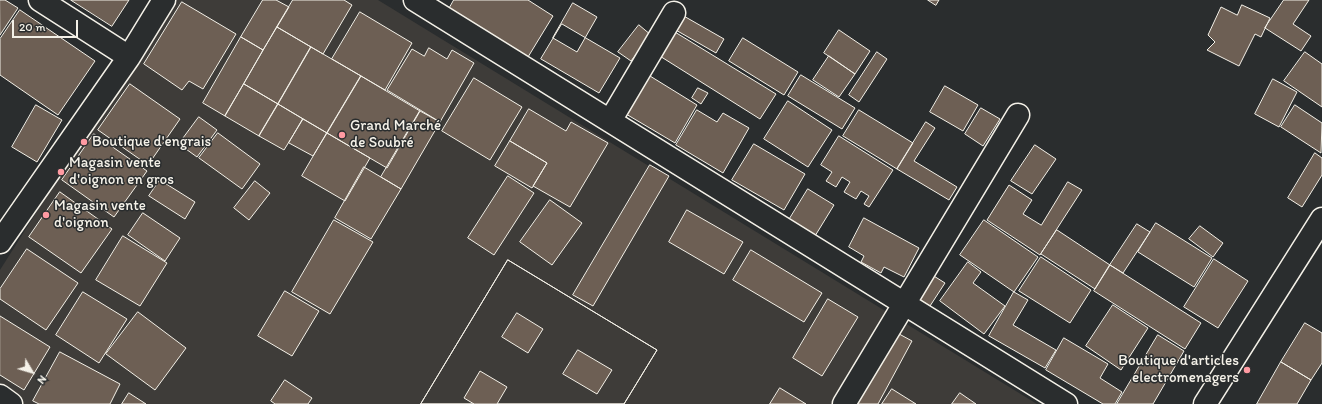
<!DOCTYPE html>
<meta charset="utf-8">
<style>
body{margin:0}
#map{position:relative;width:1322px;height:404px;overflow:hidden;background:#2a2d2e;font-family:Itim,sans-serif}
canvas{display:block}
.north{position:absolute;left:12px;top:352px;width:40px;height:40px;-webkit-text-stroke:3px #2a2d2e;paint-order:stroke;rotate:128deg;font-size:11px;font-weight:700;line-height:16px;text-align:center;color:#f4f1e8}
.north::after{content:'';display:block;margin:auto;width:14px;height:18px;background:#f4f1e8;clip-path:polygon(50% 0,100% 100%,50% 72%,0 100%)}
.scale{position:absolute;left:12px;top:20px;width:66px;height:18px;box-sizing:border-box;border:2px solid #f4f1e8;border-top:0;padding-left:5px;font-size:12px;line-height:14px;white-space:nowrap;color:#f4f1e8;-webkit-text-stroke:3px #2a2d2e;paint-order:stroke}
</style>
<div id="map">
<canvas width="1322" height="404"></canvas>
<div class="north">N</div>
<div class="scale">20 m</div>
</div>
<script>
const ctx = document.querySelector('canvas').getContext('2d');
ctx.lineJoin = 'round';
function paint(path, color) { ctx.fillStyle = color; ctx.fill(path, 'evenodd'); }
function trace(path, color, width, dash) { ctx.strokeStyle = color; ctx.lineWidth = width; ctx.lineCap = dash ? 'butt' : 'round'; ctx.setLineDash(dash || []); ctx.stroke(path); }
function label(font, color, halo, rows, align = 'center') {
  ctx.font = font + ' Itim,sans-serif'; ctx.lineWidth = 3; ctx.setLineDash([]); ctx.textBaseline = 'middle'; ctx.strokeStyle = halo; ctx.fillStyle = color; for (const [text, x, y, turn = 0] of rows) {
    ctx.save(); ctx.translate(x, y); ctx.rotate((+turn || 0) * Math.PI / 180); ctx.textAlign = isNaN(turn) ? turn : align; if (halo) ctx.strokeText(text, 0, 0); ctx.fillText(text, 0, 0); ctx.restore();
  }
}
paint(new Path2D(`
 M170 0H378L1037 404H0V270Z`), '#3e3c39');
const building = new Path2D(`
 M0 0H5L18 8 0 35Z
 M71 0H129L112 26Z
 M263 0H276L289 7 263 50 241 37Z
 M293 0H344L352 5 323 54 277 27Z
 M454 0H528L553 16 528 57 449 9Z
 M928 0H939L936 5Z
 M1284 0H1309L1293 24 1311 36 1301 51 1265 28Z
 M182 2 236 34 203 89 189 81 182 90 144 64Z
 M573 3 597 17 577 52 553 38Z
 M1242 5 1270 18 1261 37 1255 34 1239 66 1207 50 1215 42 1208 35 1221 7 1237 15Z
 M20 10 95 61 58 115 0 75V39Z
 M360 12 412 43 385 90 332 59Z
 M682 15 724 39 716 53 674 29Z
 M562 24 620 58 599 93 541 59Z
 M639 25 651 35 631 61 618 52Z
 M277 27 311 47 278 104 244 84Z
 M670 29 776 94 760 119 655 53Z
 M839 30 870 51 855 74 824 53Z
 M241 37 263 50 225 116 203 103Z
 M743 38 798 72 784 95 729 61Z
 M311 47 361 76 327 133 278 104Z
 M429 48 447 59 452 50 474 63 440 122 387 90 412 49 424 56Z
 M877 52 887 59 859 102 849 95Z
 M1305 52 1322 64V107L1284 81Z
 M829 56 855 74 839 97 813 80Z
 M801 75 855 108 842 129 788 96Z
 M361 76 420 111 387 168 327 133Z
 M650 76 697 105 675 143 626 114Z
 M474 78 522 107 490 160 442 131Z
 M1273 79 1297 92 1279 127 1255 114Z
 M130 84 180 119 148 165 98 130Z
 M244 84 278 104 259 136 225 116Z
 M945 86 978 105 963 131 930 112Z
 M698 88 708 93 701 104 692 98Z
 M788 101 832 130 808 167 764 139Z
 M278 104 303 119 284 150 259 136Z
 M36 105 62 120 37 162 12 147Z
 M1295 105 1322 123 1321 153 1281 127Z
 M981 108 1000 119 983 146 965 134Z
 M529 109 566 131 571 122 608 143 570 207 533 186 547 163 510 141Z
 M697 110 717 122 723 113 749 128 723 173 676 145Z
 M859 110 913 143 897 169 843 136Z
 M420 111 440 122 401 189 381 177Z
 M199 117 217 130 197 157 179 144Z
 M303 119 327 133 313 156 289 143Z
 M926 122 935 128 914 161 957 187 949 200 897 169Z
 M218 133 260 164 242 189 199 158Z
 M327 133 370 158 345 201 302 176Z
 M94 134 147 171 114 217 62 180Z
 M839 136 893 170 869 207 864 204 869 196 861 191 856 199 844 192 850 182 842 177 836 187 826 181 832 172 821 165Z
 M510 141 547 163 532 188 495 166Z
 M754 144 805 174 784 210 732 180Z
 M1035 145 1056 159 1032 194 1011 181Z
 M1315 153 1322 158V175L1302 207 1288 198Z
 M650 165 669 176 593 306 573 295Z
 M364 167 401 189 371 239 335 218Z
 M508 176 534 193 494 255 468 238Z
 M160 180 195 202 185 219 149 196Z
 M255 181 270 193 249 220 234 208Z
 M1068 182 1082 190 1040 255 987 220 1009 185 1032 200 1023 214 1041 225Z
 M808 189 834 205 815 236 789 220Z
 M60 192 112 229 81 273 29 237Z
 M550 200 582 223 552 265 520 242Z
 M687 210 743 242 724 274 669 242Z
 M143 213 180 238 165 261 128 235Z
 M864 218 919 248 904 277 884 267 881 273 861 262 864 256 849 247Z
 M334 220 373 242 330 314 292 292Z
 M984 220 1038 257 1014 292 960 255Z
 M1156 223 1212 258 1194 287 1138 252Z
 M1137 224 1150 232 1123 273 1110 265Z
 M1200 226 1223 243 1213 257 1189 239Z
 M1057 230 1110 265 1095 289 1041 254Z
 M123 236 167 263 140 306 96 280Z
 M27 249 78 283 46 330 0 299V289Z
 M751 250 822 293 804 322 733 280Z
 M1041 257 1091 290 1070 323 1019 291Z
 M1214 259 1248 281 1218 328 1184 307Z
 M508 260 657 350 624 404H497L507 387 480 371 464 398 474 404H421ZM517 313 543 329 528 353 502 337ZM578 350 612 370 597 394 563 374Z
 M508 260 657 350 624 404H421Z
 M968 262 981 272 973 283 1005 306 984 334 940 301Z
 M1110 265 1201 323 1185 349 1094 291Z
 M929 273 945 283 930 306 914 296Z
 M285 291 319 311 292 356 258 336Z
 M83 292 127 319 99 363 56 335Z
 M1014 292 1028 300 1013 325 1056 350 1045 368 989 336Z
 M828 299 858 317 822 376 793 358Z
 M1113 305 1148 328 1121 370 1086 346Z
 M138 312 186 348 155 390 106 354Z
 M0 316 50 347 24 390 0 375Z
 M1305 323 1322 333V363L1311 380 1281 362Z
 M890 329 912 341 878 404H850Z
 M1158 335 1184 351 1153 404H1117Z
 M1064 338 1108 364 1100 378 1122 392 1115 404H1103L1046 370Z
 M60 352 120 384 110 404H39L33 401Z
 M1281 362 1311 380 1297 404H1257Z
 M285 380 312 398 308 404H275L271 401Z
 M780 388 806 404H770Z
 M892 389 916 404H882Z
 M129 393 146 404H122Z
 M960 393 976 404H952Z`);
paint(building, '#6d5f54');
trace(building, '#f4f1e8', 1);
const street = new Path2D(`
 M40 0 129 57
 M415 0 1066 404
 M610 121 674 13
 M0 242 129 57 164 0
 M0 396 11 404
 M844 404 1018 115`);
const secondary = new Path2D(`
 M1205 404 1322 219`);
trace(street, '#f4f1e8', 25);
trace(secondary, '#f4f1e8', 25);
trace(street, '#2a2d2e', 22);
trace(secondary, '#2a2d2e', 22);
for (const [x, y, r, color] of [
 [342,135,4,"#ff9aa2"],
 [84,142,4,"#ff9aa2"],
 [61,172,4,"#ff9aa2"],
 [46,215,4,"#ff9aa2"],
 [1247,370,4,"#ff9aa2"]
]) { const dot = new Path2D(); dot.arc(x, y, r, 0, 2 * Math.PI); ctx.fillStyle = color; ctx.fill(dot); trace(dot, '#2a2d2e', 1.5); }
label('15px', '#f4f1e8', '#2a2d2e', [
 ["Grand Marché",350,126],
 ["de Soubré",350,143],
 ["Boutique d'engrais",92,142],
 ["Magasin vente",69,163],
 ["d'oignon en gros",69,180],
 ["Magasin vente",54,206],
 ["d'oignon",54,223],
 ["Boutique d'articles",1239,361,"right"],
 ["electromenagers",1239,378,"right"]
], 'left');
</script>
